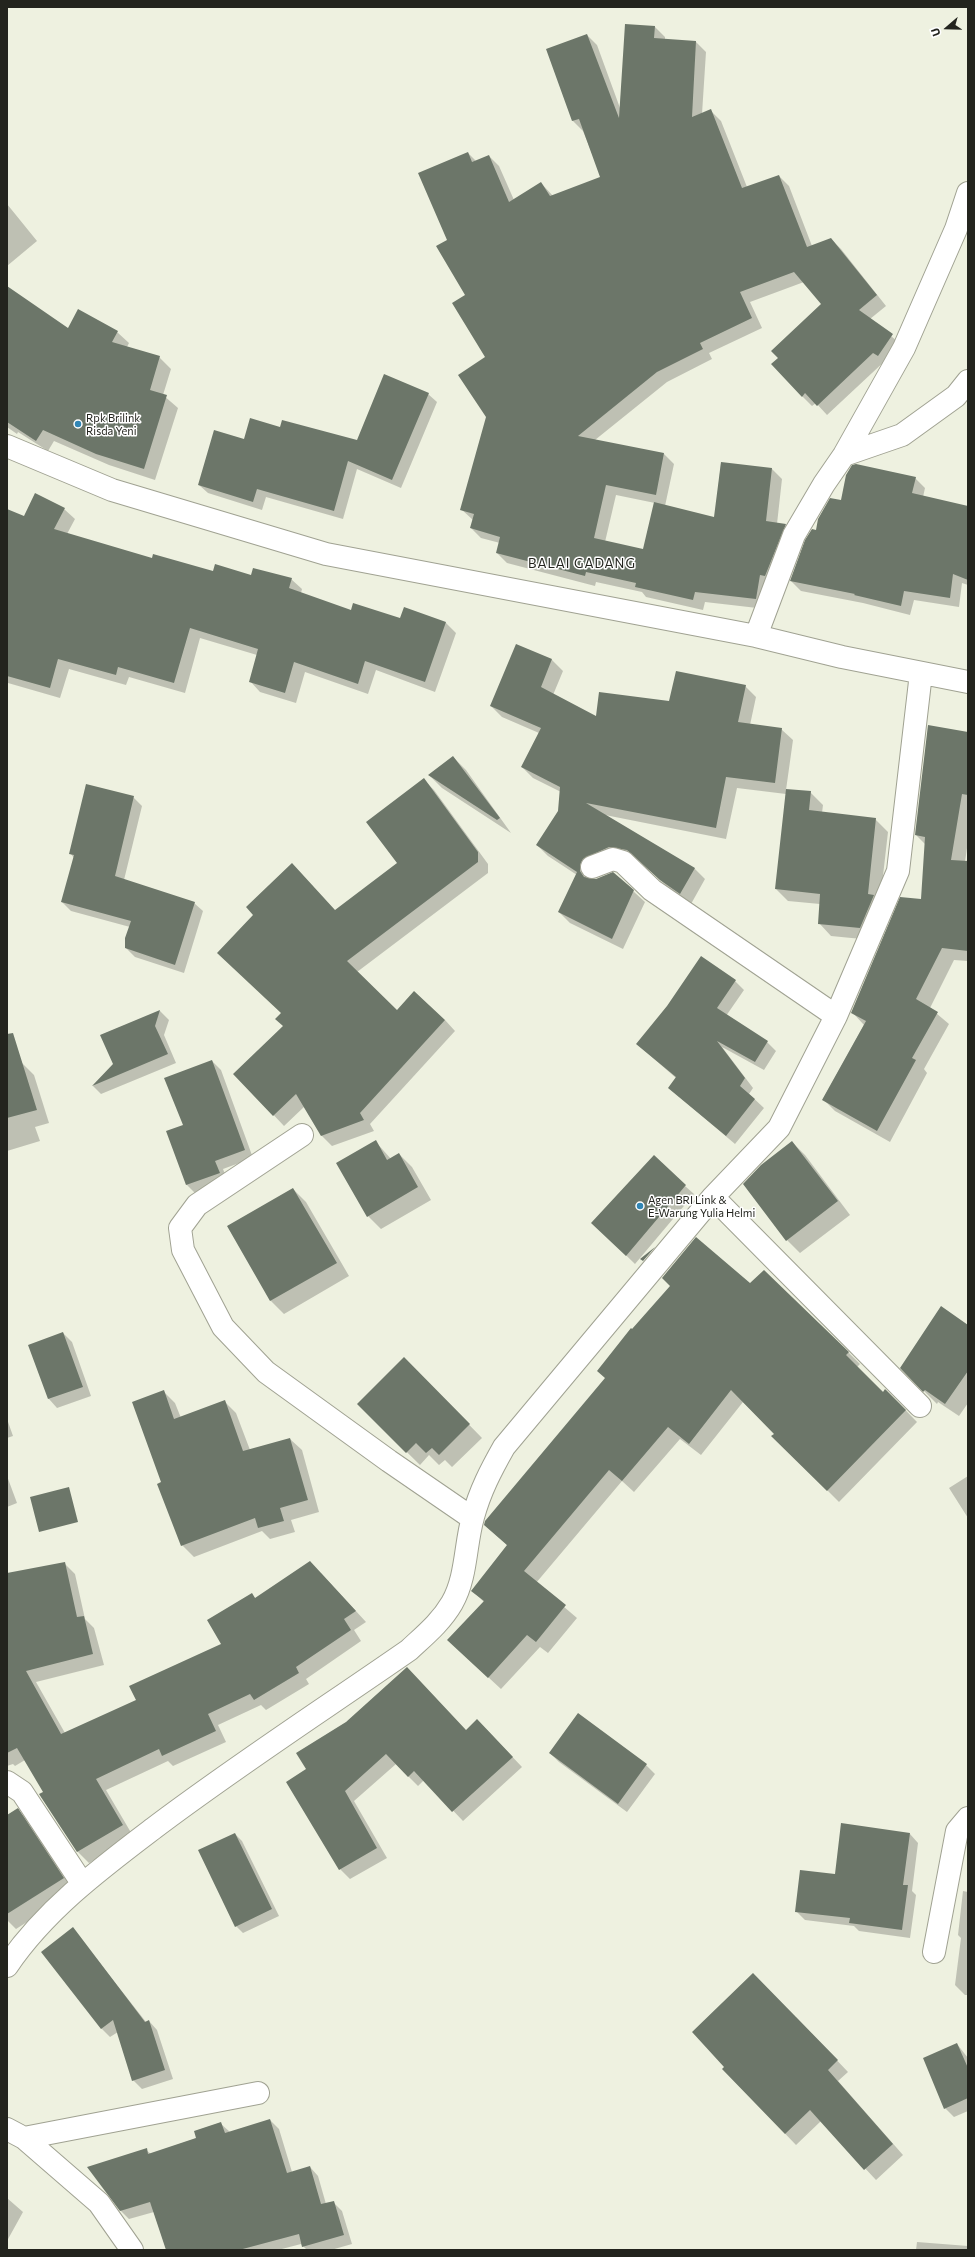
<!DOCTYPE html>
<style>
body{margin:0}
#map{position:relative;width:975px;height:2257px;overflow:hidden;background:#eef1e0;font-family:Commissioner,sans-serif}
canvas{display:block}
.frame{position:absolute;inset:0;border:8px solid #23241e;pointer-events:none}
.north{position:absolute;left:927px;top:8px;width:40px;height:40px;-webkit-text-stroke:3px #fff;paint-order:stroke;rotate:250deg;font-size:11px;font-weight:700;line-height:16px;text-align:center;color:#23241e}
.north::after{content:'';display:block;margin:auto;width:14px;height:18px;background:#23241e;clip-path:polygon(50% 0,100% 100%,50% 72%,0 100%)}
</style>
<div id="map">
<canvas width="975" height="2257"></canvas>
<div class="frame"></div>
<div class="north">U</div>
</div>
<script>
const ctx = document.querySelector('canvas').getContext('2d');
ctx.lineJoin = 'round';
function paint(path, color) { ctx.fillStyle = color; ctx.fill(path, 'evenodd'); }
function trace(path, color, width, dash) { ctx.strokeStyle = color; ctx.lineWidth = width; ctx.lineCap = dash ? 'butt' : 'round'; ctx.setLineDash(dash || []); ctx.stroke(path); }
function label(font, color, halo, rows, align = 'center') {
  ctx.font = font + ' Commissioner,sans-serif'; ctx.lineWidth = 3; ctx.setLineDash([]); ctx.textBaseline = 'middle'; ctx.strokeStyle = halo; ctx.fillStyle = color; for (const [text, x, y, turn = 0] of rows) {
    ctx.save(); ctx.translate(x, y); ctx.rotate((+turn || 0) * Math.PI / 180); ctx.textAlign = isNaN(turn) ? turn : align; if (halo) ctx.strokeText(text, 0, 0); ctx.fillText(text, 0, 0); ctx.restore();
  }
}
paint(new Path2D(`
 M626 25 655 27 665 37V40L696 42 706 52 702 114 711 111 721 121 747 187 779 176 789 186 812 246 831 239 841 249 886 306 870 319 902 345 827 415 816 403 812 406 802 396 822 304 804 282 750 302 762 328 709 353 712 359 667 382 595 440 664 454 674 464 665 506 715 518 721 463 772 469 782 479 777 524 785 525 795 535 766 609 705 602 703 610 646 597 642 592 596 582 595 586 507 563 497 553 500 543 481 538 471 528 473 520 461 509 487 417 486 357 449 240 468 153 476 161 489 156 499 166 514 200 541 183 553 196 602 178 583 131 573 121 547 50 587 35 597 45 620 108ZM616 495 655 503 644 550 605 542Z
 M7 204 37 241 7 266Z
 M7 303 68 329 117 332 129 343 127 347 159 357 171 369 163 395 178 408 155 480 109 465 54 441 48 451 18 432 17 434 7 427Z
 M428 394 437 402 401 488 357 469 343 519 266 497 262 510 208 493 199 485 245 440 280 429 358 441Z
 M915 478 925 488 923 497 968 507V585L962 583 959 607 914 600 910 615 863 603 801 591 791 581 817 531 841 501Z
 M64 509 75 519 67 534 152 559 213 573 291 579 302 589 301 593 351 611 401 619 405 608 446 623 456 633 435 692 376 670 368 694 305 672 296 703 260 692 250 681 257 655 200 638 185 693 129 677 126 685 69 669 60 698 8 683 7 510 24 517Z
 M516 646 552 660 563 671 553 695 597 718 745 686 756 697 750 725 781 729 793 740 786 790 810 792 823 805 822 813 875 819 888 832 880 902 872 940 831 936 819 923 820 904 788 901 776 889 786 794 737 788 726 839 605 815 694 868 705 879 691 904 672 891 639 861 621 858 590 876 591 879 633 891 645 902 623 949 570 923 559 912 577 875 548 856 537 845 559 811 561 792 533 778 522 767 539 733 502 717 491 706Z
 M968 733V841L965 862H968V961L954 960 930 1008 949 1024 924 1069 927 1073 890 1142 835 1111 823 1099 864 1025 852 1012 922 900 926 845 916 835Z
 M453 757 466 770 511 833 442 788 429 775Z
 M423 779 434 790 488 864V873L357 972 397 1011 445 1020 455 1031 370 1124 374 1131 332 1146 322 1136 305 1106 284 1126 235 1074 284 1027 282 1013 336 911 398 863Z
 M133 797 142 806 124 880 194 903 203 911 184 973 135 957 126 948 130 927 71 911 62 902 74 858 71 854Z
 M735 981 744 990 726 1016 767 1042 776 1051 764 1070 722 1047 753 1088 749 1094 764 1108 735 1144 669 1088 676 1078 637 1044Z
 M160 1011 169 1020 164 1035 176 1063 101 1094 93 1086 114 1064 101 1035Z
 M212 1061 221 1070 253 1158 223 1169 228 1182 196 1194 187 1185 168 1132 184 1126Z
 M21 1062 34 1075 49 1123 35 1127 40 1141 7 1151V1066Z
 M375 1141 391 1159 399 1154 412 1167 431 1200 381 1229 368 1216Z
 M792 1142 805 1155 850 1215 800 1253 787 1240Z
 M685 1186 694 1194 635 1264 601 1231Z
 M293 1189 306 1202 349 1276 284 1314 271 1301 228 1226Z
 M750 1285 848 1352 860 1364 857 1367 884 1393 886 1390 917 1422 839 1502 773 1436 775 1434 743 1402 701 1455 680 1439 634 1492 622 1481 536 1583 577 1618 548 1653 540 1647 501 1689 461 1652 484 1602 473 1591 508 1546 485 1525Z
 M968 1326V1403L959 1416 938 1402 937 1404 901 1368Z
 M63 1333 72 1342 91 1396 57 1408 49 1399 30 1345Z
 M404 1358 482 1438 452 1467 445 1460 439 1465 429 1455 420 1465 358 1404Z
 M163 1391 175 1403 181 1418 224 1401 236 1413 250 1450 290 1439 302 1450 319 1512 291 1520 295 1532 270 1539 262 1531 194 1557 182 1545 162 1483Z
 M7 1419 13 1436 7 1438Z
 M7 1476 17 1503 7 1507Z
 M968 1476V1518L949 1488Z
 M64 1563 75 1574 85 1619 94 1628 104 1665 36 1682 65 1733 137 1701 222 1644 252 1595 256 1599 321 1573 366 1622 354 1630 361 1641 306 1679 309 1684 266 1710 261 1705 218 1725 226 1742 173 1766 168 1761 106 1790 133 1836 89 1863 78 1852 40 1795 44 1792 25 1760 15 1766 13 1764 7 1766V1574Z
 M578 1714 646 1765 655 1774 627 1812 559 1762 550 1753Z
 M487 1730 522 1767 463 1821 424 1780 418 1786 396 1764 354 1801 387 1858 350 1879 340 1869 288 1782 466 1731Z
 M17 1809 30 1822 76 1891 16 1929 7 1920V1816Z
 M235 1834 242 1841 279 1916 243 1933 236 1926Z
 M910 1834 918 1843 912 1891 916 1895 910 1938 859 1931 854 1926 805 1920 796 1911 836 1875Z
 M963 1891 968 1892V1995H965L955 1985 961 1938 958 1935Z
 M73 1929 146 2022 149 2021 157 2030 173 2079 142 2089 133 2080 118 2032 110 2037 102 2029 43 1952Z
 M796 2017 848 2072 838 2081 903 2155 876 2180 821 2121 796 2145 723 2069Z
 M957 2044 968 2058V2111L954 2117 945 2108Z
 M270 2120 279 2129 292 2172 310 2167 318 2176 326 2204 333 2202 342 2211 352 2244 331 2250H307L301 2244 278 2250H167L154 2212 129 2219 120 2210 146 2150 151 2154 197 2138 221 2124 230 2132Z
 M7 2198 23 2212 7 2241Z
 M917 2242 968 2246V2250H916Z`), '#0003');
paint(new Path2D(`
 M625 24 655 26 654 38 696 41 692 117 711 109 742 188 779 175 807 247 831 238 877 295 859 310 893 334 878 356 873 353 817 406 805 393 802 397 771 364 778 358 771 351 821 304 794 272 740 292 752 318 700 343 703 349 657 372 578 436 664 453 656 495 606 485 594 538 643 549 654 502 714 517 721 462 772 468 766 521 786 524 765 576 760 575 756 599 695 592 693 600 635 587 636 583 586 572 585 576 496 553 500 537 470 528 474 514 460 510 486 417 458 375 485 357 452 303 465 295 436 246 447 240 418 173 468 152 472 162 489 155 509 202 541 182 550 196 600 177 579 119 572 121 546 49 587 34 619 118Z
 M7 286 68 328 78 309 118 331 112 342 160 356 150 390 167 395 144 469 96 454 43 430 36 441 7 422Z
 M384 374 429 393 392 480 348 461 334 511 257 489 253 502 198 485 214 430 244 439 250 418 280 427 282 420 357 440Z
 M856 464 916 477 912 493 968 506V580L953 574 950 598 904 591 901 606 854 595 855 594 790 581 805 540 812 529 816 530 818 519 830 498 841 500 846 475 852 465Z
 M35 493 65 508 54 529 152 558 153 554 213 571 215 564 251 575 253 568 292 578 289 588 351 610 353 603 400 618 404 607 446 622 425 682 365 661 358 684 294 662 285 693 249 682 258 649 190 628 174 683 118 667 116 675 58 659 50 688 7 676V509L24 516Z
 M516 644 552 659 541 687 596 716 599 692 669 701 676 671 746 685 738 722 782 728 775 783 726 777 716 828 586 803 695 868 680 894 660 880 627 850 609 847 583 859 580 865V871L584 877 596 879 613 872 634 890 612 939 558 912 577 872 536 845 558 811 560 787 521 767 541 728 490 706Z
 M928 725 968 732V795L962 794 951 860 968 861V951L942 948 916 999 938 1012 912 1058 916 1060 877 1131 822 1100 866 1021 851 1013 900 897 921 899 925 837 915 835Z
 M453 756 500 818 497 820 428 775Z
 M424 778 478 852V862L347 961 397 1010 414 991 445 1020 360 1113 364 1120 321 1136 296 1094 273 1116 233 1074 283 1026 275 1019 281 1013 217 953 253 915 246 907 292 863 335 910 397 863 366 822Z
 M86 784 134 796 115 876 195 902 175 965 125 948V938L131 921 61 902 74 855 69 854Z
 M786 789 811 791 809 810 876 818 868 894 874 895 860 928 818 924 820 894 775 889Z
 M701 956 736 980 717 1008 768 1041 755 1062 717 1041 745 1078 740 1086 755 1099 726 1136 668 1088 676 1077 636 1044 667 1006Z
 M160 1010 155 1026 168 1054 92 1086 113 1064 100 1035Z
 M13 1033 37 1110 7 1118V1034Z
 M212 1060 245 1150 215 1161 220 1173 186 1185 166 1131 183 1125 164 1078Z
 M376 1140 387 1160 399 1153 418 1187 367 1217 336 1163Z
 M792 1141 838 1201 786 1241 743 1184 761 1165Z
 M654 1155 686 1185 626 1256 591 1223Z
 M293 1188 337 1263 270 1301 227 1226Z
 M696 1237 750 1283 764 1270 849 1352 846 1355 883 1392 885 1389 906 1410 827 1491 771 1436 774 1434 731 1390 689 1444 668 1427 622 1481 609 1470 524 1571 566 1605 536 1642 527 1635 488 1678 447 1640 484 1601 471 1591 507 1545 484 1525 485 1521 605 1378 597 1371 631 1328 632 1329 670 1286 662 1278Z
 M655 1247 643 1261 640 1259Z
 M941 1306 968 1325V1371L945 1404 925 1390 923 1392 900 1368Z
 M63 1332 83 1387 48 1399 28 1345Z
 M404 1357 470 1424 439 1455 432 1448 426 1453 416 1443 406 1453 357 1404Z
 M164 1390 174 1419 225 1400 243 1451 290 1438 308 1500 280 1508 284 1521 258 1528 255 1518 181 1546 157 1484 161 1482 132 1402Z
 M69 1487 78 1522 39 1532 30 1497Z
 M310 1561 356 1611 344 1619 351 1630 296 1667 299 1673 254 1700 250 1694 208 1714 216 1731 162 1756 159 1749 96 1779 123 1825 77 1852 39 1794 43 1792 17 1748 7 1753V1573L65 1562 77 1617 84 1616 93 1654 26 1671 61 1734 136 1700 129 1686 221 1644 207 1620 252 1593 255 1598Z
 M407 1667 466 1730 477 1719 513 1757 452 1812 414 1771 408 1777 386 1754 345 1791 377 1848 339 1870 286 1782 306 1769 296 1753 346 1722Z
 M578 1713 647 1764 618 1804 549 1753Z
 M18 1808 64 1878 7 1914V1815Z
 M841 1823 910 1833 903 1885H908L902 1930 849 1923 850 1918 795 1912 800 1870 835 1874Z
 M235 1833 272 1909 235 1927 198 1850Z
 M73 1927 145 2022 149 2020 165 2070 132 2081 113 2020 101 2029 41 1952Z
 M753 1973 838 2060 828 2070 893 2144 864 2170 810 2110 785 2134 722 2069 724 2067 692 2032Z
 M957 2043 968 2068V2098L944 2109 923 2058Z
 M270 2119 287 2173 310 2166 321 2204 334 2201 344 2235 302 2247 299 2234 239 2250H166L150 2202 120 2211 87 2167 147 2148 148 2154 196 2138 194 2131 221 2122 225 2133Z`), '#6c7669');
const minor = new Path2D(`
 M7 446 112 490 326 554 756 636 842 657 968 682
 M844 455 902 435 956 396 968 381
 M756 636 794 535 824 484 844 455 904 348 956 229 968 193
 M592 867 613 859 623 862 652 890 836 1016
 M302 1135 197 1205 180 1228 183 1250 223 1327 266 1372 389 1461 472 1518
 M713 1197 920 1406
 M7 1782 22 1792 82 1883
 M934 1952 957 1831 968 1818
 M7 1966C45 1910 100 1869 154 1828 236 1766 324 1709 409 1650 425 1635 441 1622 452 1603 467 1577 465 1544 473 1517 480 1491 491 1470 504 1447L713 1197 779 1128 836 1016 898 871 921 673
 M7 2129 24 2138 99 2203 132 2250
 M24 2138 258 2093`);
trace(minor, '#a0a292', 24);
trace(minor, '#fff', 22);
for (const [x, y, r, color] of [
 [78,424,4,"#3186b5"],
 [640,1206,4,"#3186b5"]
]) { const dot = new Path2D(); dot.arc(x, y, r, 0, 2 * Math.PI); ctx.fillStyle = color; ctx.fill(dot); trace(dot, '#fff', 1.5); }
label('11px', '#23241e', '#fff', [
 ["Rpk Brilink",86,418],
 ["Risda Yeni",86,431],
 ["Agen BRI Link &",648,1200],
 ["E-Warung Yulia Helmi",648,1213]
], 'left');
ctx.letterSpacing = '1px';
label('13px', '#23241e', '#fff', [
 ["BALAI GADANG",582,564]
]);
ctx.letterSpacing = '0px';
</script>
